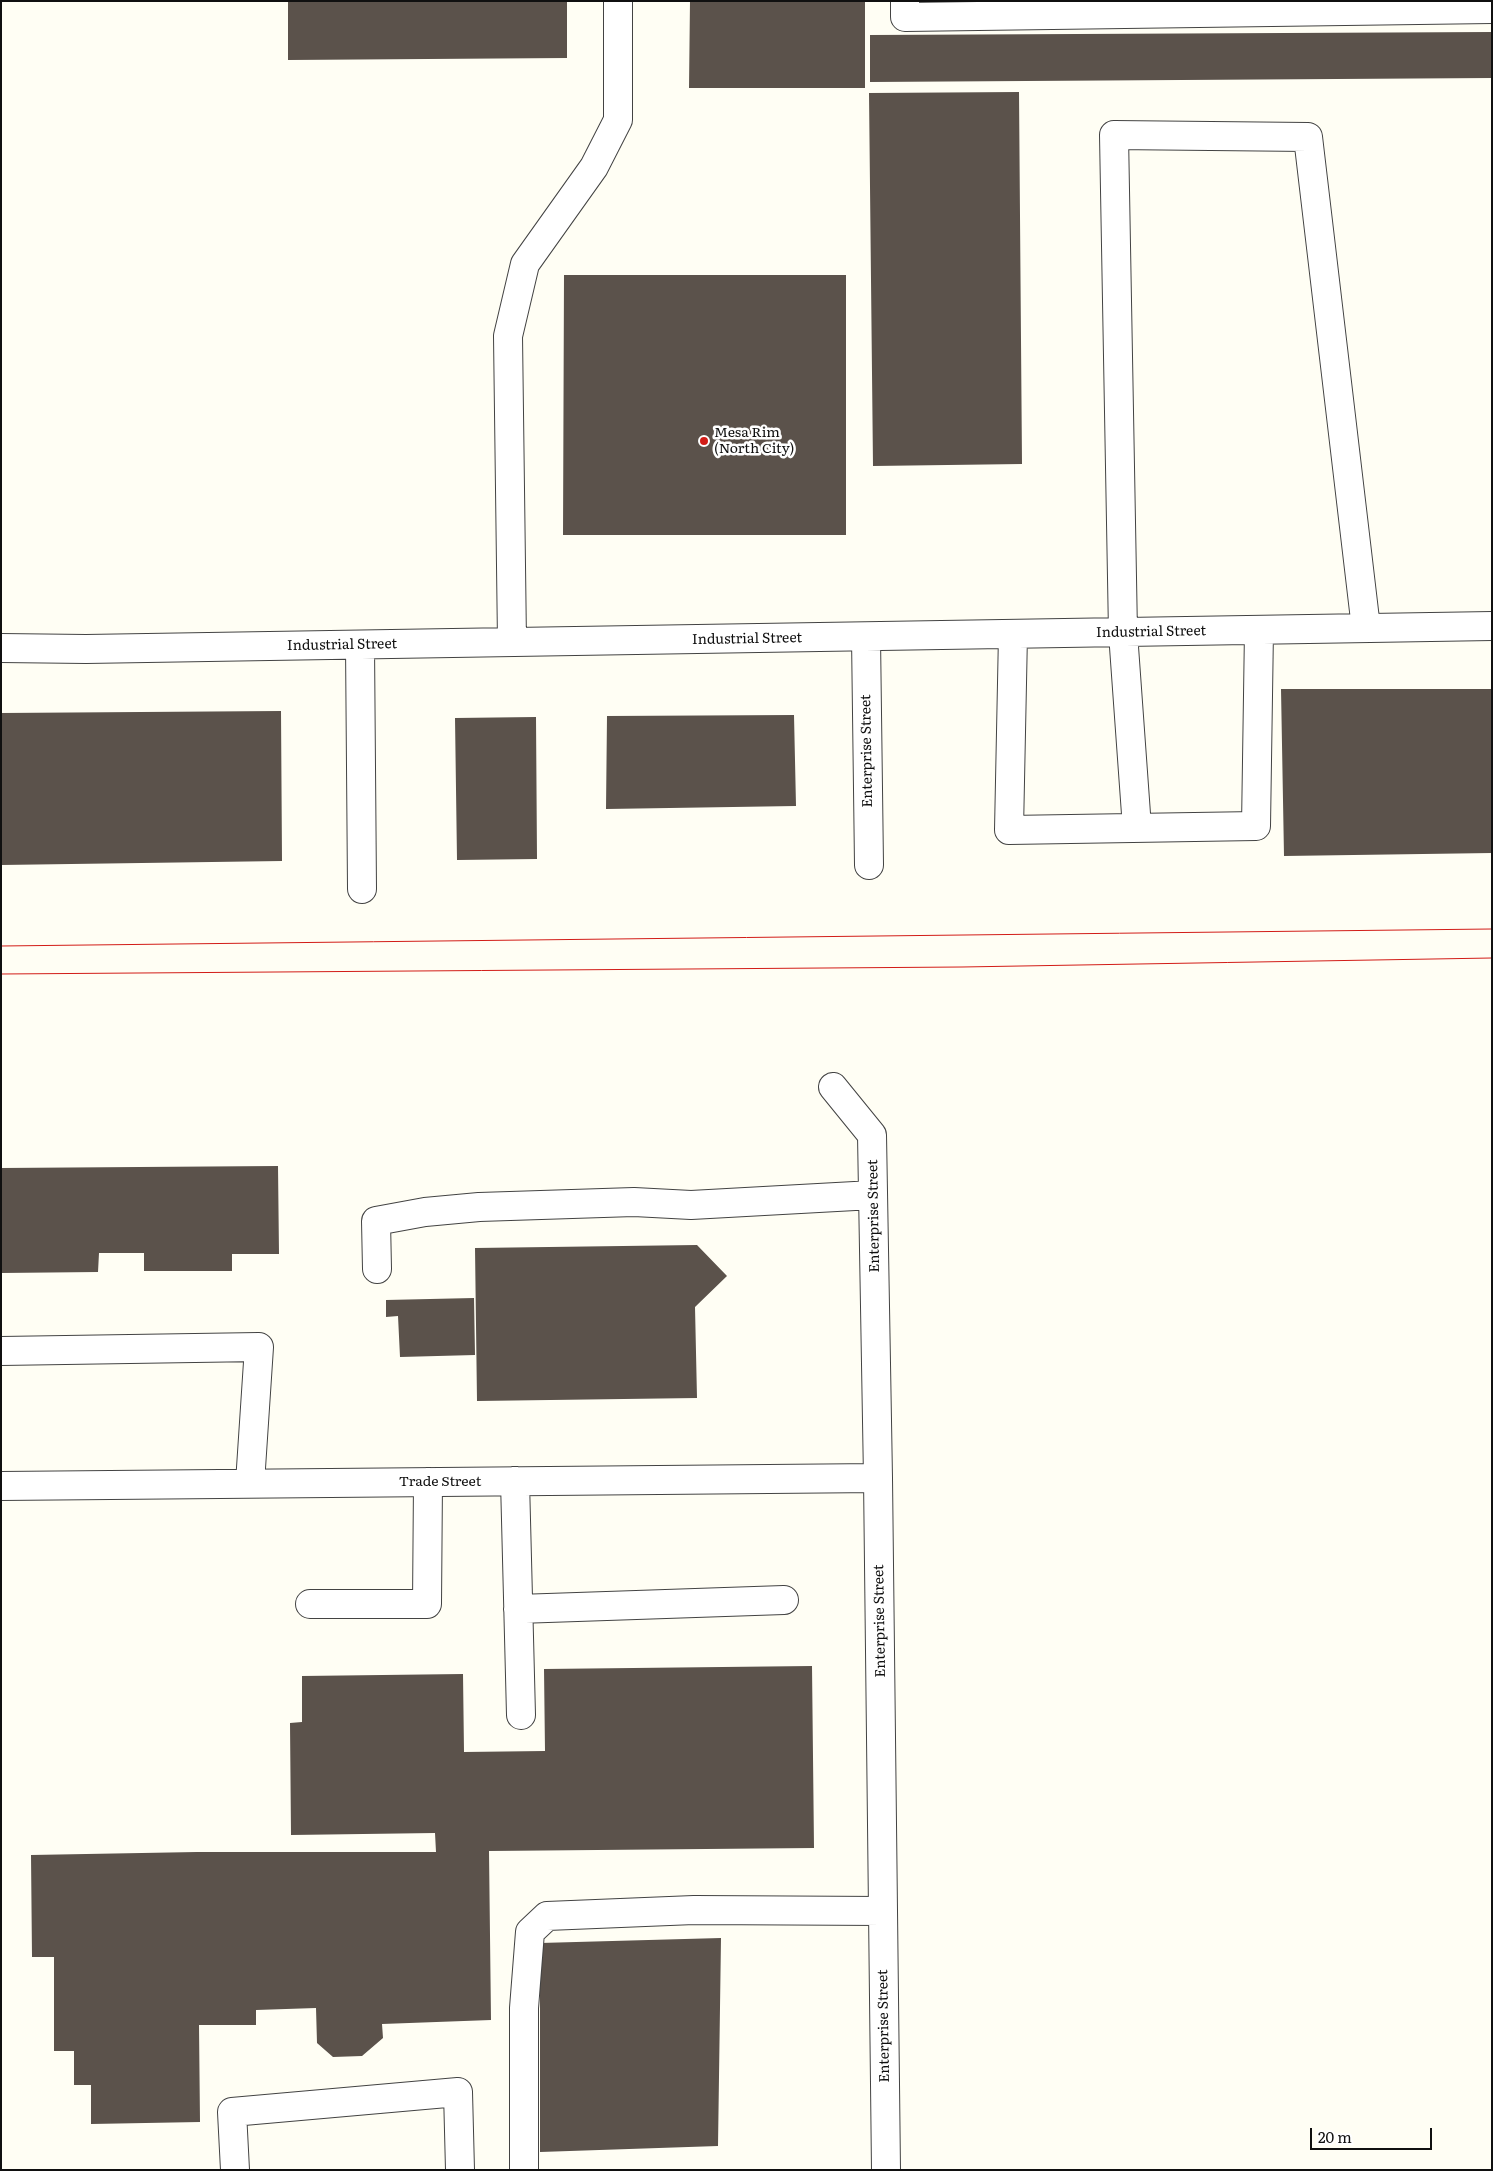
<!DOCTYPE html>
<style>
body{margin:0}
#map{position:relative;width:1493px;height:2171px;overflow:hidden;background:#fffef4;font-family:Literata,serif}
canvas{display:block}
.frame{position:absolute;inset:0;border:2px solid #101010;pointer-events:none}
.scale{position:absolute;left:1310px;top:2128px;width:122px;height:22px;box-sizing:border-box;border:2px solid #101010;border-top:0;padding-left:6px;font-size:15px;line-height:18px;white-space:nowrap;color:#101010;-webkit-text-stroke:4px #fff;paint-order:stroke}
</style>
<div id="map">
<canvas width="1493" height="2171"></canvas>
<div class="frame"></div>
<div class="scale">20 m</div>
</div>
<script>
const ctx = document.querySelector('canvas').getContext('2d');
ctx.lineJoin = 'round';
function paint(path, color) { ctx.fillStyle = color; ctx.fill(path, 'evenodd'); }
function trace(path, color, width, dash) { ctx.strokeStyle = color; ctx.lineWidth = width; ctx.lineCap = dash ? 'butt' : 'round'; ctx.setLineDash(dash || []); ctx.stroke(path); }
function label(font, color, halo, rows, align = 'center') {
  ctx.font = font + ' Literata,serif'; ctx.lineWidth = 5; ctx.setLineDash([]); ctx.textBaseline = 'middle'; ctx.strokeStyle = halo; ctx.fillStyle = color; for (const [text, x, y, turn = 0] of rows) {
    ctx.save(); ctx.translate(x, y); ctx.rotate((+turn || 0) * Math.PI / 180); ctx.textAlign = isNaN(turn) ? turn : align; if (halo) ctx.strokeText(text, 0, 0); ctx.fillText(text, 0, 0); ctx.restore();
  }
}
paint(new Path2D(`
 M288 1H567V58L288 60Z
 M690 1H865V88H689Z
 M1492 32V78L870 82V35Z
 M1019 92 1022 464 873 466 869 93Z
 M564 275H846V535H563Z
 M1281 689H1492V853L1284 856Z
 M281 711 282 861 1 865V713Z
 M794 715 796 806 606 809 607 716Z
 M536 717 537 859 457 860 455 718Z
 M278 1166 279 1254H232V1271H144V1253H99L98 1272 1 1273V1168Z
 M697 1245 727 1276 695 1307 697 1398 477 1401 475 1248Z
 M474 1298 475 1355 400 1357 398 1316 386 1317V1300Z
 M812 1666 814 1848 489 1851 491 2020 382 2024 383 2038 362 2056 333 2057 317 2043 316 2008 256 2010V2025H199L200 2122 91 2124V2085H74V2051H54V1957H32L31 1855 197 1852H436L435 1833 291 1835 290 1723 302 1722V1676L463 1674 464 1752 545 1751 544 1669Z
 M721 1938 718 2146 540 2152V1943Z`), '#5b524b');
const minor = new Path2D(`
 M905 1V17L1492 9
 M1013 634 1009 830 1256 826 1259 630
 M866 637 869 865
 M512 642 508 336 525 264 594 167 618 120V1
 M360 645 362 889
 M1 648 86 649 1492 626
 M1137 828 1123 633 1114 135 1308 137 1366 628
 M833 1087 872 1135 878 1478 886 2170
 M377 1269 376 1221 425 1212 479 1207 634 1202 691 1205 873 1195
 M1 1351 259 1347 250 1483
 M515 1481 521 1715
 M1 1486 878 1478
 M310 1604H427L428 1482
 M518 1609 784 1600
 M235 2170 232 2112 458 2092 460 2170
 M524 2170V2008L530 1932 547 1916 694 1910 883 1911`);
trace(minor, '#434343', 30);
trace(minor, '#fff', 28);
trace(new Path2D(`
 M1 946 1492 929
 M1 974 962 967 1492 958`), '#d21c17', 1);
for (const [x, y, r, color] of [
 [704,441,5,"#d21c17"]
]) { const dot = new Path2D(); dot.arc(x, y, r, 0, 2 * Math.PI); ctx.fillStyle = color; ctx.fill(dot); trace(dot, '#fff', 2); }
label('14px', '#101010', '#fff', [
 ["Mesa Rim",714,433],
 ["(North City)",714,449]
], 'left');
label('14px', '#101010', '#fff', [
 ["Industrial Street",1151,632,-1],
 ["Industrial Street",747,639,-1],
 ["Industrial Street",342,645,-1],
 ["Enterprise Street",867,751,-91],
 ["Enterprise Street",874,1216,-91],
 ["Trade Street",440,1482],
 ["Enterprise Street",880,1621,-91],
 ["Enterprise Street",884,2026,-91]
]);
</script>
